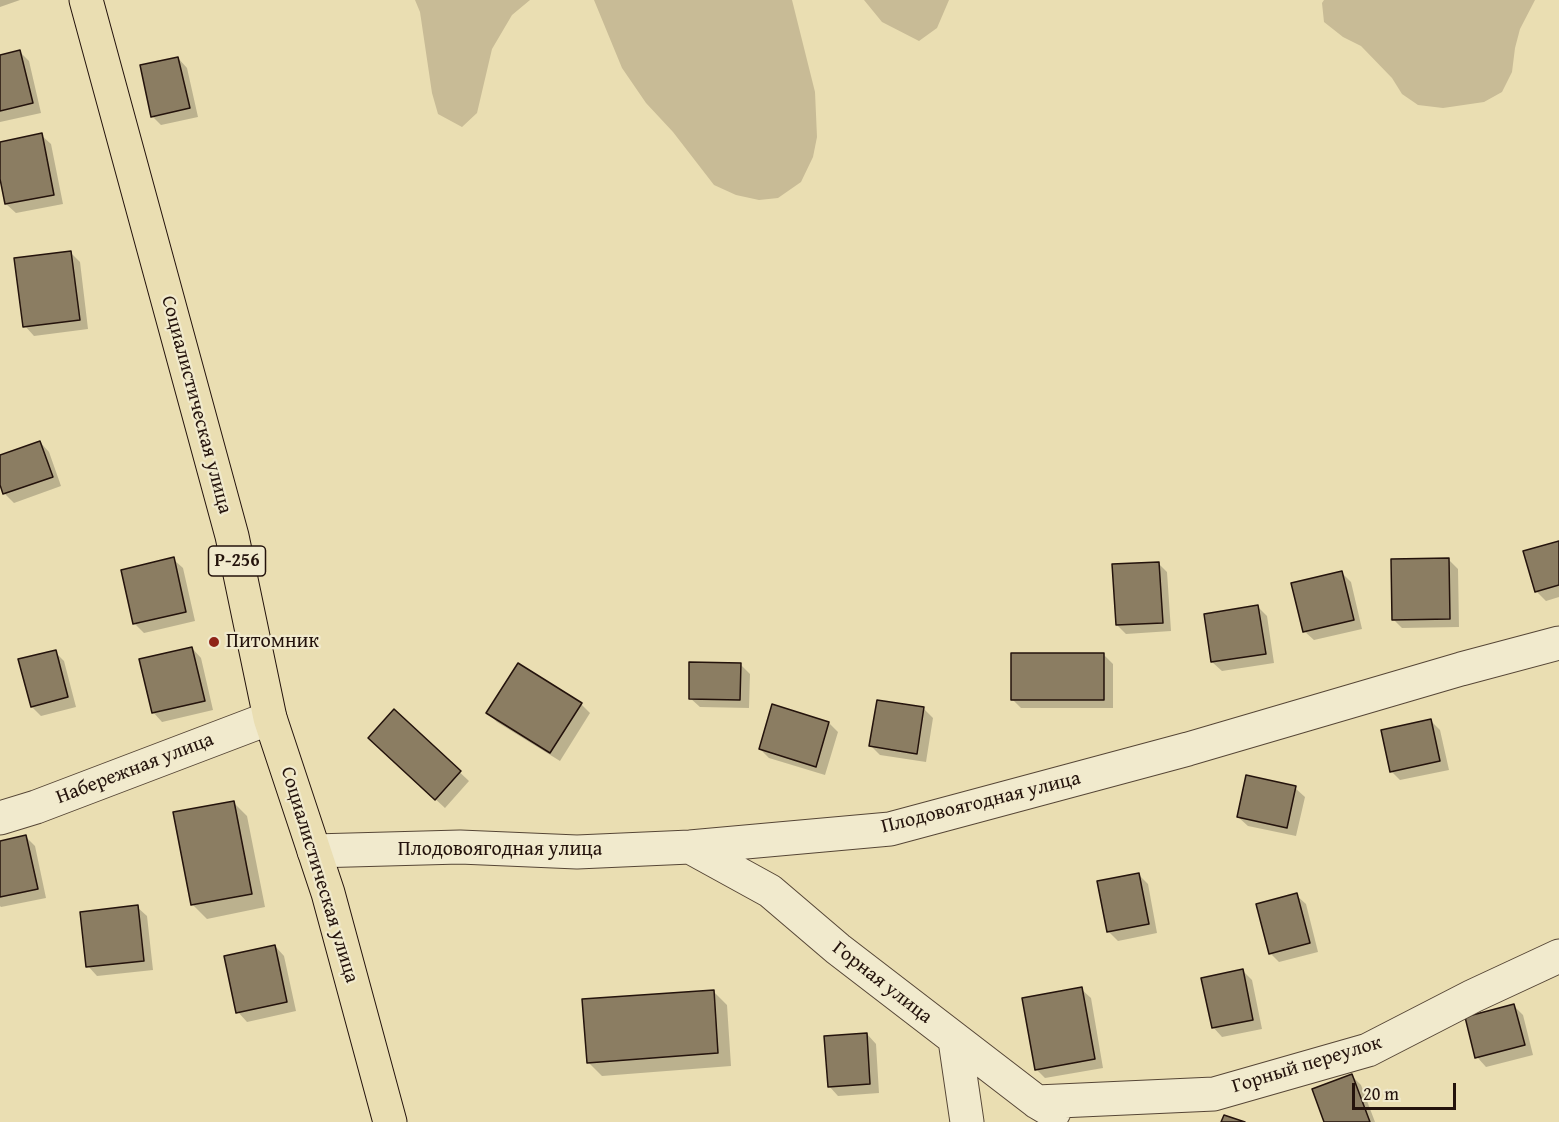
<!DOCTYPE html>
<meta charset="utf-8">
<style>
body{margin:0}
#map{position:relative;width:1559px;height:1122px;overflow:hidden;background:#eadeb2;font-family:"Gentium Book Plus",serif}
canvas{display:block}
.scale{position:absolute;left:1352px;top:1083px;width:104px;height:27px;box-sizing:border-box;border:3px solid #24130c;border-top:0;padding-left:8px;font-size:18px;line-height:21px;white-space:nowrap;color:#24130c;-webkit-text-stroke:4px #f1eacd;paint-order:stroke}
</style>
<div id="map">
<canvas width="1559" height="1122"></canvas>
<div class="scale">20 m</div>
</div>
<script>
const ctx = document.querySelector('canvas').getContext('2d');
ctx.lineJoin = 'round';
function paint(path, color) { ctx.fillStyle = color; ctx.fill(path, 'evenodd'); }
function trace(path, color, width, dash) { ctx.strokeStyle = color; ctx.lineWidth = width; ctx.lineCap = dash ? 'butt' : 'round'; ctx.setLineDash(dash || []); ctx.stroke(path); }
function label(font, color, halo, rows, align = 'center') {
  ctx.font = font + ' "Gentium Book Plus",serif'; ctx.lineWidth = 4.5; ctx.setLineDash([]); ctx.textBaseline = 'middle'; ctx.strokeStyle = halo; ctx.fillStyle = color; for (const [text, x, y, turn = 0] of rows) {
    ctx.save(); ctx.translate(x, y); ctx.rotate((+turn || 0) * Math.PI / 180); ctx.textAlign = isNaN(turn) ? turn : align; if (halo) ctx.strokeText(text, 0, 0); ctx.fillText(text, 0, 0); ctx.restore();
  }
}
paint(new Path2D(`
 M415 0H530L512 15 492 49 477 113 462 127 438 114 432 93 420 12Z
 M594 0H792L815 92 817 137 813 157 801 182 778 198 759 200 736 195 714 185 673 132 646 103 622 68Z
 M864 0H949L937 28 919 41 882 22Z
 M1324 0H1535L1520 29 1515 48 1512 72 1502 92 1484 102 1443 108 1418 105 1402 94 1392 78 1361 46 1343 37 1324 22 1322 3Z`), '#c8bb96');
paint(new Path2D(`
 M0 0H20L0 7Z
 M20 52 29 61 41 113 0 122V57Z
 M178 58 187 68 198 117 161 125 152 116Z
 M41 135 51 144 63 204 16 213 6 204 0 172V143Z
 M71 253 80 262 88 329 34 336 25 326Z
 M40 442 49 452 61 486 14 503 4 493 0 481V456Z
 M1559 542V597L1546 601 1536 591Z
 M173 559 183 568 195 621 144 633 135 624Z
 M1449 560 1458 569 1459 627 1402 628 1393 619Z
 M1158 563 1167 572 1171 631 1126 634 1117 625Z
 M1342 573 1351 582 1362 629 1314 640 1304 631Z
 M1258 607 1267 616 1274 663 1222 671 1212 662Z
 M192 648 201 658 213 710 162 722 153 712Z
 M55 652 64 661 76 707 41 716 32 707Z
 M1104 655 1113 664V708H1021L1012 699Z
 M740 664 750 674 749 708 700 707 690 698Z
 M581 704 590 713 560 761 497 722 488 713Z
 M924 709 933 718 926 762 880 755 871 746Z
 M394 711 469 781 445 808 379 747Z
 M1431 721 1440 730 1449 770 1400 780 1391 771Z
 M829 723 838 732 825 775 769 758 760 749Z
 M1295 788 1305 797 1296 836 1248 826 1238 817Z
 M233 802 247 816 265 907 207 919 193 905 175 813Z
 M26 837 35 846 46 898 1 907 0 906V843Z
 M1139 875 1148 884 1157 933 1118 941 1108 931Z
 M1296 895 1306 904 1318 952 1279 962 1270 953Z
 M137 907 147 916 153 970 97 976 88 966Z
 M275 946 284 956 296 1011 247 1022 238 1012Z
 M1243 971 1252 980 1262 1029 1222 1037 1213 1027Z
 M1081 989 1091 998 1103 1068 1045 1078 1036 1069Z
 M713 991 727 1005 731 1066 602 1076 588 1062Z
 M1514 1006 1523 1015 1533 1055 1486 1067 1477 1057Z
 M867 1034 876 1044 879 1093 838 1096 829 1086Z
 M1351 1075 1361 1085 1375 1122H1326Z`), '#0003');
const building = new Path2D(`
 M20 50 33 103 0 111V55Z
 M178 57 190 108 151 117 140 65Z
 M42 133 54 195 5 204 0 179V142Z
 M71 251 80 320 23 327 14 258Z
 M40 441 53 477 3 494 0 485V455Z
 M1559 541V585L1535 592 1523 551Z
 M174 557 186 612 133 624 121 570Z
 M1449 558 1450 619 1392 620 1391 559Z
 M1159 562 1163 623 1116 625 1112 564Z
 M1342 571 1354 620 1303 632 1291 583Z
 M1258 605 1266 654 1211 662 1204 614Z
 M192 647 205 701 152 713 139 659Z
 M56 650 68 697 31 707 18 659Z
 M1011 653H1104V700H1011Z
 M689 662 741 663 740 700 689 699Z
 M518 663 582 703 550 753 486 713Z
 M877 700 924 707 917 754 869 746Z
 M772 704 829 722 816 767 759 749Z
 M394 709 461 771 435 800 368 738Z
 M1431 719 1440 761 1390 772 1381 730Z
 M1246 775 1296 786 1287 828 1237 817Z
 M234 801 252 894 191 905 173 812Z
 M26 835 38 889 0 897V841Z
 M1139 873 1149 924 1107 932 1097 881Z
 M1297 893 1310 943 1269 954 1256 904Z
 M138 905 144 961 86 967 80 912Z
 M275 945 287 1002 236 1013 224 956Z
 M1243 969 1253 1020 1212 1028 1201 978Z
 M1082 987 1095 1059 1035 1070 1022 998Z
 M714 990 718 1053 587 1063 582 999Z
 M1514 1004 1525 1045 1475 1058 1465 1017Z
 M867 1033 870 1084 828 1087 824 1036Z
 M1352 1074 1370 1122H1324L1312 1089Z
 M1224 1115 1245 1122H1221Z`);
paint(building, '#8b7d62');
trace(building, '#24130c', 1.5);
const street = new Path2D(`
 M0 818 36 807 270 718
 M690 847 770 891 838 949 1037 1102 1054 1112
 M314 851 460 847 577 852 690 847 890 829 1188 749 1461 669 1559 643
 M955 1040 967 1122
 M1037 1102 1214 1094 1368 1050 1473 996 1559 956`);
const primary = new Path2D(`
 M86 0 232 536 270 718 328 893 390 1122`);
trace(street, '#564636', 35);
trace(primary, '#24130c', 35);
trace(street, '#f1eacd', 33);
trace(primary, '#eadeb2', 33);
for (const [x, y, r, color] of [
 [214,642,6,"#8f2418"]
]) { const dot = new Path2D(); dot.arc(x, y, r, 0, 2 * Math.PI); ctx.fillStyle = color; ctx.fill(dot); trace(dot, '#f1eacd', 2); }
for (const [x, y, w] of [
 [237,561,57]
]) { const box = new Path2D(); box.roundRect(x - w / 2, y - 15, w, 30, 4.5); ctx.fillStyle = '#f1eacd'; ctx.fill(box); trace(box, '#24130c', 1.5); }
label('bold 18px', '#24130c', null, [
 ["Р-256",237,561]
]);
label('20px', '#24130c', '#f1eacd', [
 ["Социалистическая улица",196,405,75],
 ["Набережная улица",135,769,-21],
 ["Плодовоягодная улица",981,803,-14],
 ["Плодовоягодная улица",500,850],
 ["Социалистическая улица",319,875,73],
 ["Горная улица",882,983,38],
 ["Горный переулок",1307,1065,-17]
]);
label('20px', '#24130c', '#f1eacd', [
 ["Питомник",226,642]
], 'left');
</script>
